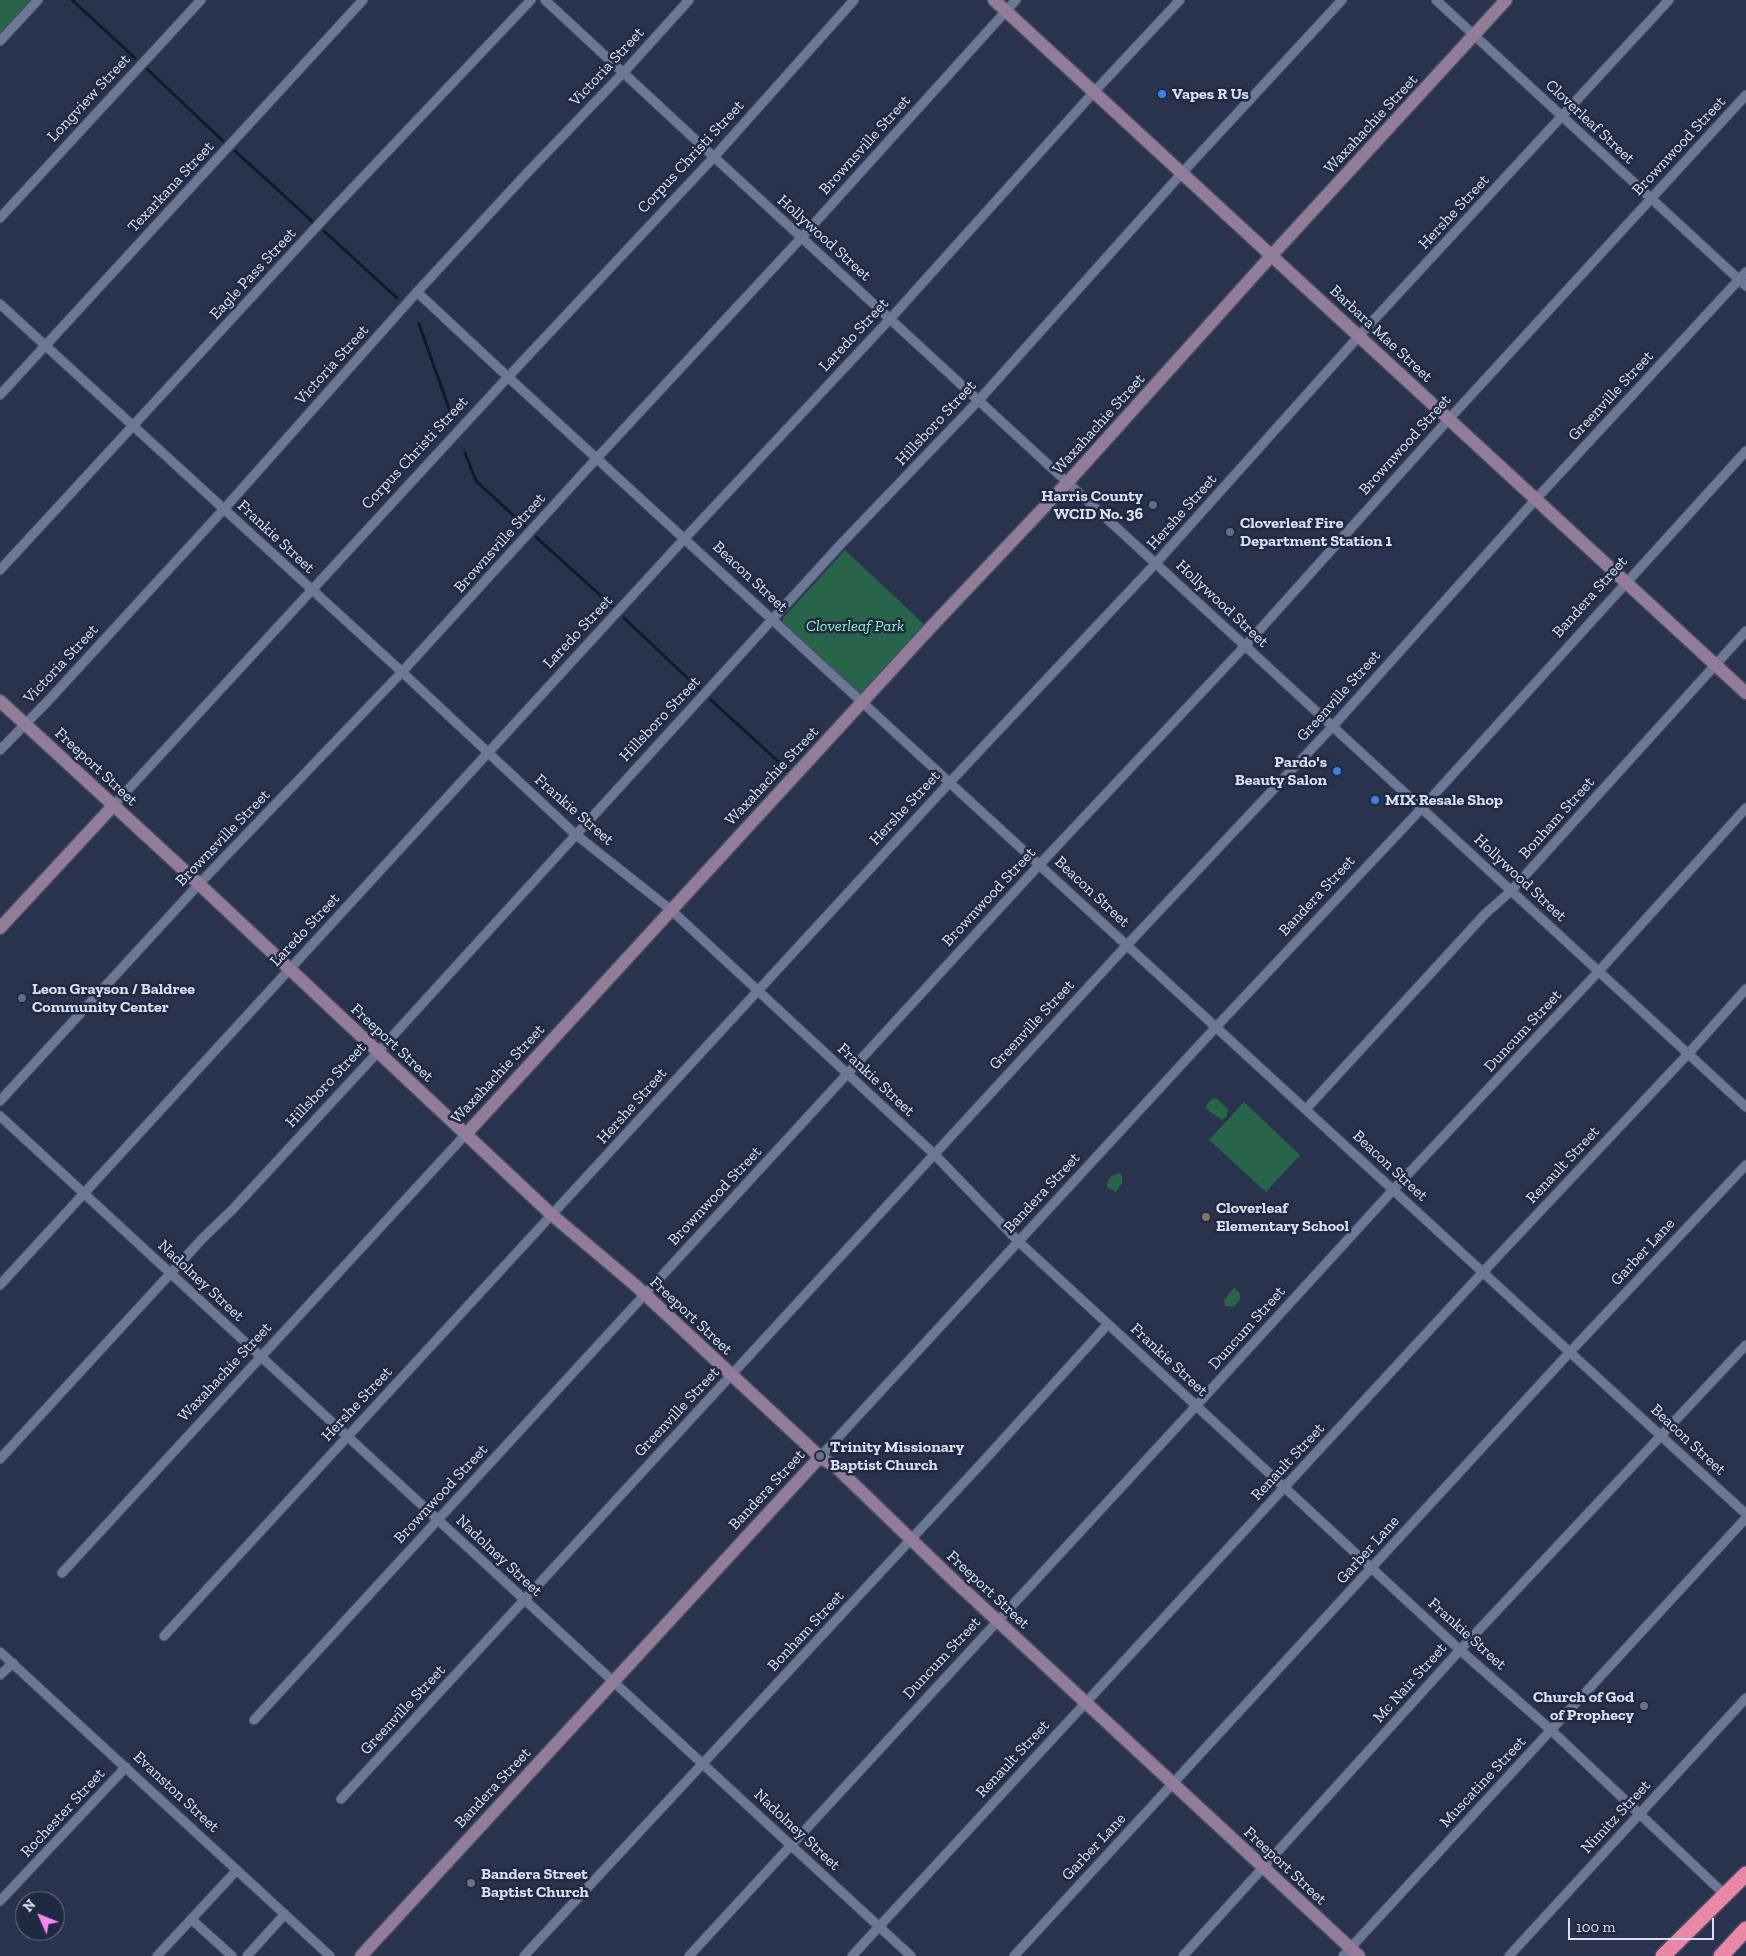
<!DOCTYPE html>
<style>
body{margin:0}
#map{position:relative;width:1746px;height:1956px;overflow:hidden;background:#2a334d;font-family:"Zilla Slab",serif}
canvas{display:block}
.north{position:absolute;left:15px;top:1891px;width:50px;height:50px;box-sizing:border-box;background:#202942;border:1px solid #6a7288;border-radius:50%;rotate:314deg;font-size:14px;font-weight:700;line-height:20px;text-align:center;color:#d9e0f1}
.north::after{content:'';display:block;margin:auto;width:18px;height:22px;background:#f788eb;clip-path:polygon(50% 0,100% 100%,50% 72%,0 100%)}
.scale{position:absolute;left:1568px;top:1918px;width:146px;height:22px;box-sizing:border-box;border:2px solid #d9e0f1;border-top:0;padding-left:6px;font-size:15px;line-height:18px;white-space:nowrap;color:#d9e0f1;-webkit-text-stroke:4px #202942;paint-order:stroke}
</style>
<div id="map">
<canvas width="1746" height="1956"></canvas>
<div class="north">N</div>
<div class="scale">100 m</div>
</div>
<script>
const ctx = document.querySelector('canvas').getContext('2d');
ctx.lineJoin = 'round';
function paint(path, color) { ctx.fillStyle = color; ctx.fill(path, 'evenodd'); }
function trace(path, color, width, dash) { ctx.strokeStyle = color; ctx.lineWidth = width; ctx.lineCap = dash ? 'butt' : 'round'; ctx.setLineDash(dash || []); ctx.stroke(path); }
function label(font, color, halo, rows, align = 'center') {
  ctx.font = font + ' "Zilla Slab",serif'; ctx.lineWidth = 5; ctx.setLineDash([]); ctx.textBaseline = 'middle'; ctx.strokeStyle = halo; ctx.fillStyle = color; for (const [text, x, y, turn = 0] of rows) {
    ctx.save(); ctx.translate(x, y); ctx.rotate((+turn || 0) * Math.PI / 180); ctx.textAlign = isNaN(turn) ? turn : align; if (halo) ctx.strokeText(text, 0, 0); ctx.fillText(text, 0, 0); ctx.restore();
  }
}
paint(new Path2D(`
 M0 0H31L0 33Z
 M845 550 926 626 860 696 783 625V618Z
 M1213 1098 1217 1099 1228 1109 1227 1116 1222 1120 1206 1109 1207 1104Z
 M1244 1102 1300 1155 1266 1192 1209 1140Z
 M1119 1173 1122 1175V1183L1116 1192 1107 1187C1107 1179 1111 1175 1119 1173Z
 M1234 1288 1240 1293V1299L1234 1307 1225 1306 1224 1300Z`), '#28644a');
trace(new Path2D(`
 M72 0 135 58
 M147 69 223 141
 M235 151 313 222
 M324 231 397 298
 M419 324 450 411
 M465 453 476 481 525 526
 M536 537 612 606
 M624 618 699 689
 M711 700 792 774`), '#081d28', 3);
const street = new Path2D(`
 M545 0 714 157 1746 1107
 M1436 0 1746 286
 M0 41 38 0
 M0 218 201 0
 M417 292 508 377 1746 1514
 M0 304 402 672 575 834 671 910 934 1154 1019 1242 1108 1324 1460 1650 1551 1730 1721 1891
 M0 395 363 0
 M0 570 330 212 531 0
 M0 750 48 701 224 509 417 292 528 172 624 72 689 0
 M113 806 508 377 714 157 854 0
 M0 1101 199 884 402 672 597 458 802 237 1016 0
 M1306 1109 1485 914 1511 891 1746 631
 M0 1116 911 1956
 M0 1285 685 538 890 319 1094 92 1180 0
 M820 1457 1216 1027 1422 808 1746 451
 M0 1459 203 1238 232 1210 378 1052 841 544 979 400 1182 173 1342 0
 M62 1573 466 1134
 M164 1636 950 782 1156 563 1359 336 1669 0
 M0 1652 330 1956
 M0 1675 13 1663
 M254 1720 1040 864 1245 646 1449 419 1746 95
 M341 1799 1127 945 1333 726 1536 499 1746 272
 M0 1901 126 1767
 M191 1919 232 1956
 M157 1956 237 1870
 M247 1956 285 1914
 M524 1956 980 1465 1108 1324
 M689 1956 1196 1406 1393 1190 1599 971 1746 808
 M852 1956 1483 1272 1688 1054 1746 989
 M1014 1956 1570 1352 1746 1165
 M1183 1956 1460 1650 1746 1345
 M1343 1956 1746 1518
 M1509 1956 1746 1698`);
const secondary = new Path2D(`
 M994 0 1746 693
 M0 701 199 884 552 1215 635 1285 820 1457 837 1468 947 1574 1359 1956
 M0 928 113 806
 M466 1134 931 627 1068 482 1272 255 1506 0
 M361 1956 820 1457`);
const highway = new Path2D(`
 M1663 1956 1746 1874
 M1721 1956 1746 1929`);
trace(street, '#464e64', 11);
trace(secondary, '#464e64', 15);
trace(highway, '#464e64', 18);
trace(street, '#6c7895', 9);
trace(secondary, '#927c9a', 12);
trace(highway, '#ea87a6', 15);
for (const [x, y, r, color] of [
 [1162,94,5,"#3f7fe0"],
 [1153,505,5,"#5c6f8a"],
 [1230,532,5,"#5c6f8a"],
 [1337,771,5,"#3f7fe0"],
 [1375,800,5,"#3f7fe0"],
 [22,998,5,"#5c6f8a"],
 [1206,1217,5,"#8d6e63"],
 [820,1456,5,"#6b7280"],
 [1644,1706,5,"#6b7280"],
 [471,1883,5,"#6b7280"]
]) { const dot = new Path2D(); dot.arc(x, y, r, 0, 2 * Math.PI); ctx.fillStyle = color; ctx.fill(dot); trace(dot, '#202942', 2); }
label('16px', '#d9e0f1', '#202942', [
 ["Victoria Street",607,67,-47],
 ["Longview Street",89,98,-47],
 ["Cloverleaf Street",1590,122,43],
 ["Waxahachie Street",1371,124,-47],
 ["Brownsville Street",865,145,-48],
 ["Brownwood Street",1679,146,-47],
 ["Corpus Christi Street",691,157,-47],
 ["Texarkana Street",171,187,-47],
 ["Hershe Street",1454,212,-47],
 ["Hollywood Street",824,238,42],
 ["Eagle Pass Street",253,274,-47],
 ["Barbara Mae Street",1381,334,43],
 ["Laredo Street",854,335,-47],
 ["Victoria Street",332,365,-48],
 ["Greenville Street",1611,396,-47],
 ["Hillsboro Street",936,423,-47],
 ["Waxahachie Street",1099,424,-48],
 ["Brownwood Street",1405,445,-48],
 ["Corpus Christi Street",415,453,-47],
 ["Hershe Street",1182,512,-48],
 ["Frankie Street",276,537,43],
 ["Brownsville Street",500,543,-48],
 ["Beacon Street",750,577,43],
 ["Bandera Street",1590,597,-48],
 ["Hollywood Street",1222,604,43],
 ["Laredo Street",578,632,-47],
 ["Victoria Street",61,664,-47],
 ["Greenville Street",1339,696,-48],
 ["Hillsboro Street",660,719,-47],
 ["Freeport Street",96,767,43],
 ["Waxahachie Street",772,776,-47],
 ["Hershe Street",905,808,-47],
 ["Frankie Street",574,810,41],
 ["Bonham Street",1557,818,-48],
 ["Brownsville Street",223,838,-46],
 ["Hollywood Street",1520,878,43],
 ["Beacon Street",1092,892,43],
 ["Bandera Street",1317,896,-47],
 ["Brownwood Street",989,897,-47],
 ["Laredo Street",305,930,-47],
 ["Greenville Street",1032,1025,-47],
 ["Duncum Street",1523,1031,-47],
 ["Freeport Street",392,1043,43],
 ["Waxahachie Street",498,1074,-47],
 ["Frankie Street",876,1080,43],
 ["Hillsboro Street",326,1085,-47],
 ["Hershe Street",632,1106,-48],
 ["Renault Street",1563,1165,-47],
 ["Beacon Street",1390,1166,43],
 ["Bandera Street",1042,1193,-47],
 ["Brownwood Street",715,1196,-47],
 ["Garber Lane",1643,1252,-47],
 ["Nadolney Street",201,1281,43],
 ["Freeport Street",691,1316,43],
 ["Duncum Street",1247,1328,-48],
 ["Frankie Street",1169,1360,43],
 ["Waxahachie Street",225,1372,-47],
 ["Hershe Street",357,1404,-47],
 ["Greenville Street",677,1412,-47],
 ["Beacon Street",1688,1440,43],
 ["Renault Street",1288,1462,-47],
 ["Bandera Street",767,1490,-47],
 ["Brownwood Street",441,1494,-47],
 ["Garber Lane",1368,1550,-48],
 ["Nadolney Street",499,1556,43],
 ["Freeport Street",988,1590,43],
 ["Bonham Street",806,1631,-47],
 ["Frankie Street",1467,1634,42],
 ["Duncum Street",942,1658,-47],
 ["Mc Nair Street",1410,1683,-48],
 ["Greenville Street",403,1710,-47],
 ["Renault Street",1013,1759,-47],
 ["Muscatine Street",1483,1782,-47],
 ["Bandera Street",493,1788,-47],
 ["Evanston Street",176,1792,43],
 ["Rochester Street",63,1813,-47],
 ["Nimitz Street",1616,1817,-47],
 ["Nadolney Street",797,1830,43],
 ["Garber Lane",1094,1847,-47],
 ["Freeport Street",1285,1866,43]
]);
label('bold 16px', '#d9e0f1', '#202942', [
 ["Vapes R Us",1172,94],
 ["Harris County",1143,496,"right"],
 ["WCID No. 36",1143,514,"right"],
 ["Cloverleaf Fire",1240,523],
 ["Department Station 1",1240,541],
 ["Pardo's",1327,762,"right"],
 ["Beauty Salon",1327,780,"right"],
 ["MIX Resale Shop",1385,800],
 ["Leon Grayson / Baldree",32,989],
 ["Community Center",32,1007],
 ["Cloverleaf",1216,1208],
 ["Elementary School",1216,1226],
 ["Trinity Missionary",830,1447],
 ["Baptist Church",830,1465],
 ["Church of God",1634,1697,"right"],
 ["of Prophecy",1634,1715,"right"],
 ["Bandera Street",481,1874],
 ["Baptist Church",481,1892]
], 'left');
label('italic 16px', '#8ff3c4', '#202942', [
 ["Cloverleaf Park",855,626]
]);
</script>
